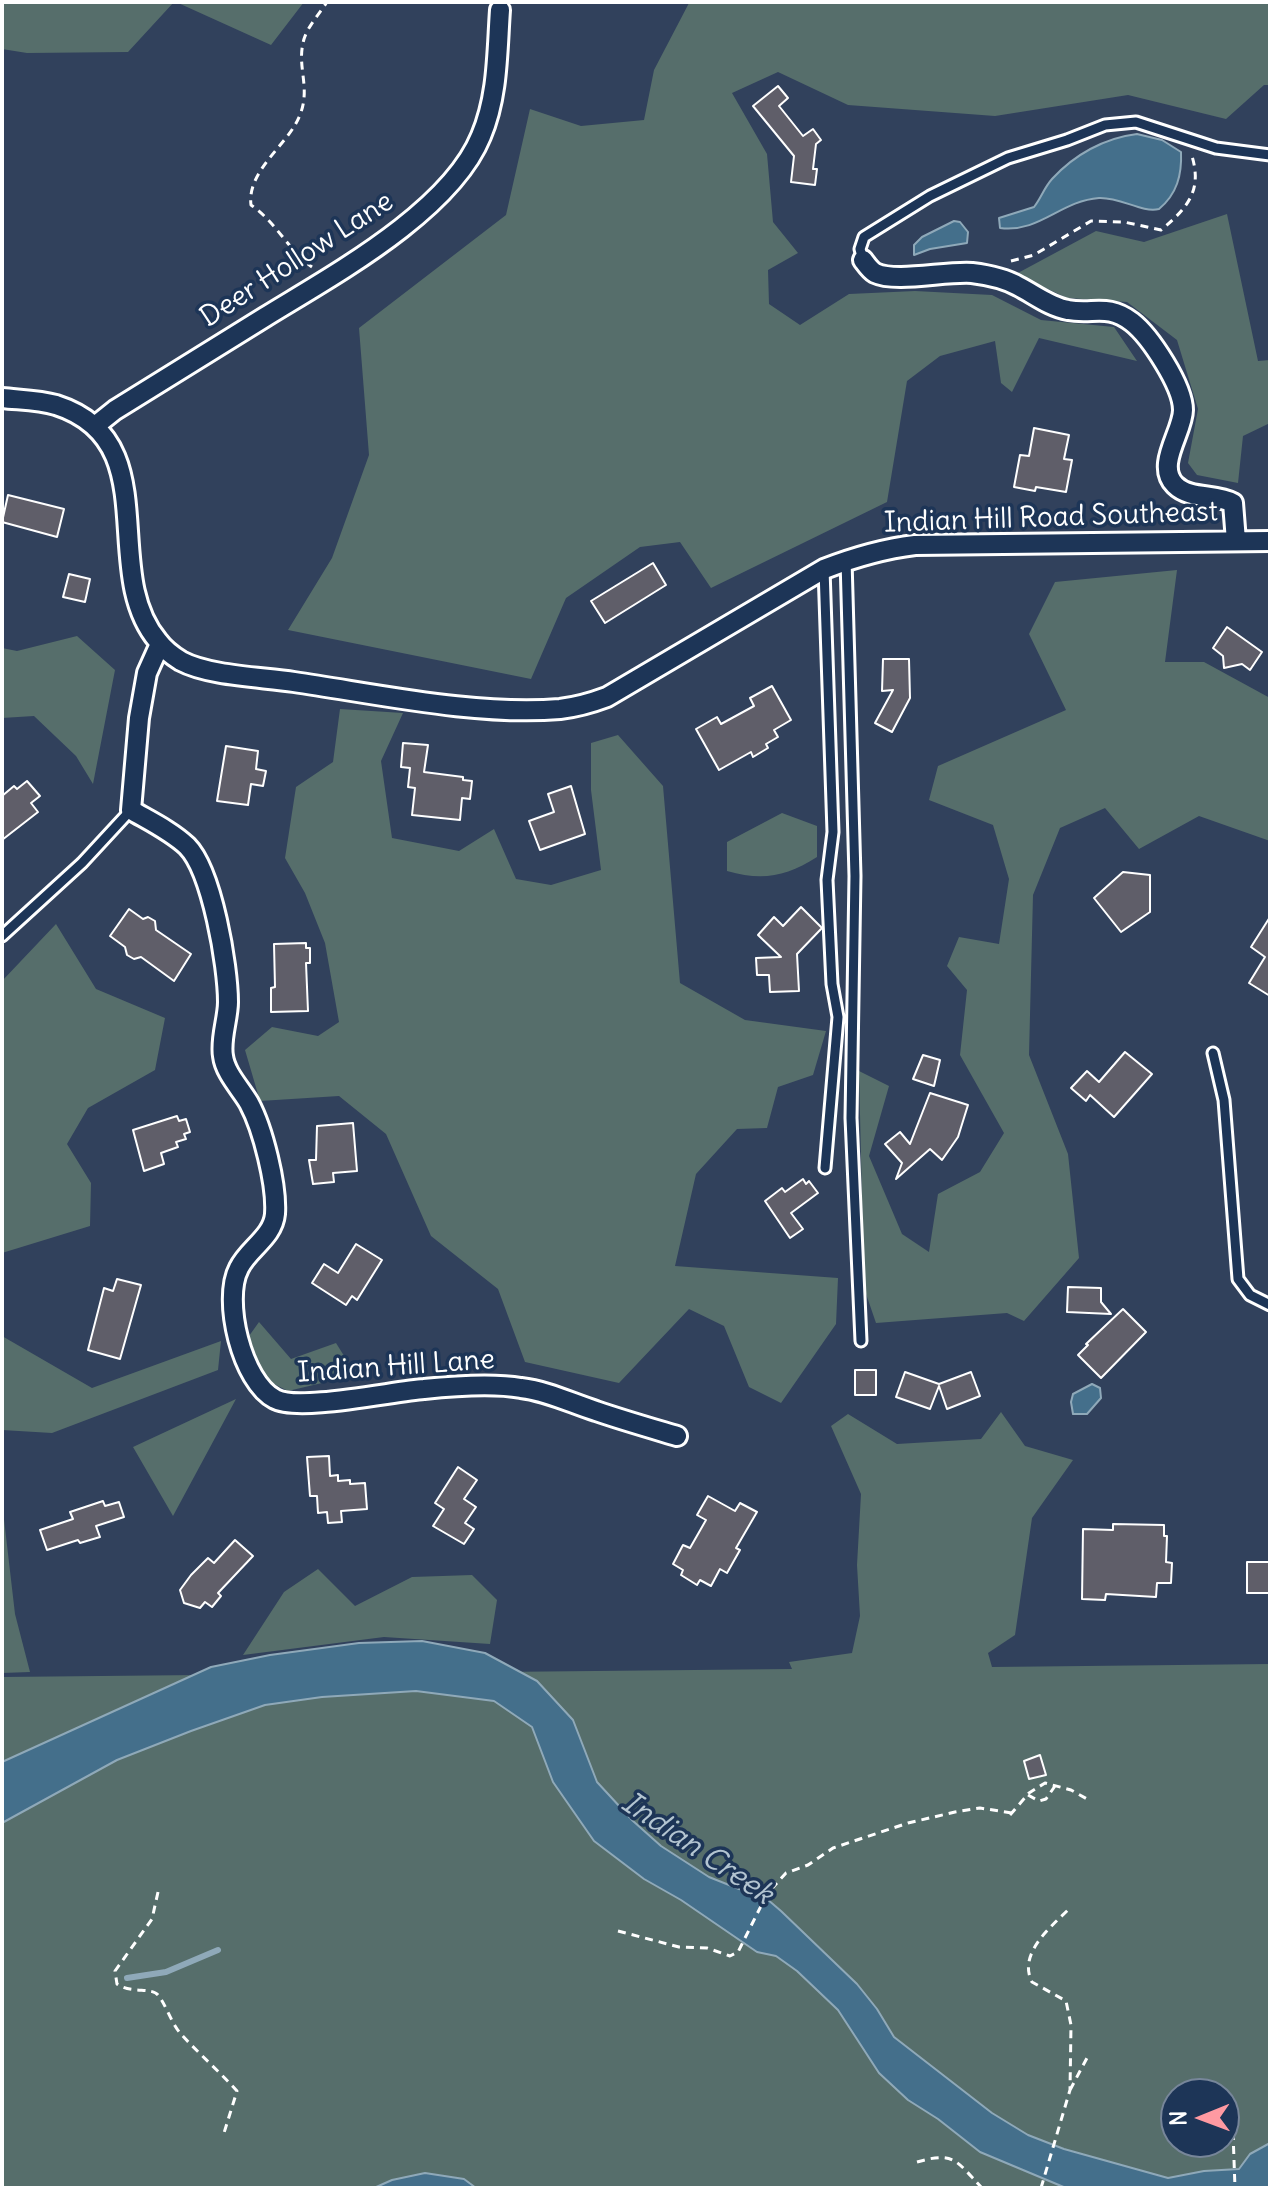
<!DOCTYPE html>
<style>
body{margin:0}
#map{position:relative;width:1272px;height:2190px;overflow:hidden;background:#31415c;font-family:Delius,sans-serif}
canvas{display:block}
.frame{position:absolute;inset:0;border:4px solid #fff;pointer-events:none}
.north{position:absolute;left:1160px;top:2078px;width:80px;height:80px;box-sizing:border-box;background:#1d3557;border:2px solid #77869a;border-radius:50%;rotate:269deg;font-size:22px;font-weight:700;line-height:32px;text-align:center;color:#fff}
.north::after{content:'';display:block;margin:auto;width:28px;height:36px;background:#ff9aa2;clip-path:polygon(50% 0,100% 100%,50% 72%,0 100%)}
</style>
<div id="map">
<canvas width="1272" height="2190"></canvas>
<div class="frame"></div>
<div class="north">N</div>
</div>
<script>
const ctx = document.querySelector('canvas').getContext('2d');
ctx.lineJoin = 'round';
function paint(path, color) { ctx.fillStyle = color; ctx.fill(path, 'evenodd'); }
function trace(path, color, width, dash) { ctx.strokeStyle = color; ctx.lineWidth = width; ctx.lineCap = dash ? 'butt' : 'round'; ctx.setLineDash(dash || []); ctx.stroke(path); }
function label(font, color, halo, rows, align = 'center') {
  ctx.font = font + ' Delius,sans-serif'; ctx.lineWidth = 7; ctx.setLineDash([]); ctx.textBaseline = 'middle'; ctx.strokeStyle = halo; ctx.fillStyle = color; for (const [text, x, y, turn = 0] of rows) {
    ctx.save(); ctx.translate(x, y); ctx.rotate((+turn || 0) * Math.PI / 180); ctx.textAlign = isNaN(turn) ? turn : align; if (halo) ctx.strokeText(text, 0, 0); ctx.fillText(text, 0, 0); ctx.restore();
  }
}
paint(new Path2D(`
 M2 2H174L128 52 27 53 2 49Z
 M176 2H304L271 45Z
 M1263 2 1270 5V85H1264L1226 119 1128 95 995 116 848 105 778 72 732 93 767 154 773 222 798 253 768 270 769 304 800 325 849 294 915 291 992 295 1041 320 1114 327 1137 361 1039 338 1012 392 1001 383 995 341 940 356 907 381 887 502 711 588 680 542 640 547 566 598 531 679 288 630 332 558 369 455 359 328 506 215 530 109 581 126 644 120 654 70 689 3Z
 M1227 214 1258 361 1270 360V423L1243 436 1238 483 1197 475 1188 463 1198 409 1177 340 1127 302 1067 298 1016 274 1096 231 1144 242Z
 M1177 570 1165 662H1204L1270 698V841L1199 816 1139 849 1105 808 1060 828 1033 895 1029 1055 1068 1154 1079 1258 1024 1321 1007 1313 876 1323 864 1288 859 1071 889 1086 869 1156 902 1234 929 1252 938 1194 980 1172 1004 1133 960 1055 967 990 947 966 959 937 999 944 1009 879 993 825 929 800 938 766 1066 710 1029 634 1055 582Z
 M77 636 115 670 93 784 76 756 34 716 2 718V648L17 651Z
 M340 709 403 713 381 761 392 838 459 851 494 829 516 879 551 885 601 870 591 790V743L618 735 663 786 680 983 745 1020 826 1031 813 1075 778 1087 767 1128 737 1129 696 1174 675 1266 838 1278 836 1324 781 1403 749 1387 724 1326 689 1309 619 1383 525 1362 498 1289 431 1236 386 1134 339 1096 260 1101 245 1050 272 1027 318 1036 339 1022 325 943 305 893 285 858 296 787 333 762Z
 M782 813 817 826V857C786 877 762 881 727 871V842Z
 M56 924 96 989 165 1018 155 1070 88 1108 67 1144 91 1183 90 1226 2 1253V981Z
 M259 1322 291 1359 336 1343 356 1375 288 1391 264 1379 249 1336Z
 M2 1336 92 1388 221 1341 218 1370 52 1433 2 1430Z
 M236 1399 173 1516 133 1447Z
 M1001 1412 1025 1446 1073 1460 1032 1518 1015 1635 988 1653 992 1667 1270 1664V2188H2V1677L792 1669 789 1662 852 1653 860 1616 857 1565 861 1494 831 1426 848 1414 897 1444 981 1439ZM1176 2094H1224V2142H1176Z
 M2 1502 15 1614 30 1672 2 1673Z
 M318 1569 355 1606 412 1577 472 1575 497 1600 490 1644 384 1637 243 1655 284 1592Z`), '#566e6b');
const water = new Path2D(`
 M1137 134 1162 140 1181 152C1182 175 1177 194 1159 209 1141 213 1121 197 1099 198 1060 201 1040 233 1000 228L999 218 1034 207C1041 198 1044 188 1052 179 1074 155 1104 138 1137 134Z
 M954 221 960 222 968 232 967 243 930 249 914 255V245L922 237Z
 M1092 1384 1100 1388 1101 1398 1087 1414H1073L1071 1402 1073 1394Z
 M422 1641 485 1653 537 1681 573 1720 597 1782 633 1821 661 1846 709 1877 739 1889 760 1893 781 1911 857 1984 877 2009 894 2037 992 2113 1028 2135 1064 2149 1168 2178 1204 2171 1239 2169 1250 2154 1270 2143V2188H1066L980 2152 938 2119 908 2100 879 2073 838 2010 797 1971 776 1956 757 1952 681 1900 644 1879 594 1841 553 1782 532 1727 494 1701 416 1691 322 1697 265 1705 191 1731 117 1760 2 1823V1762L211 1667 270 1655 359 1643Z
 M425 2173 464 2179 476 2188H374L392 2180Z`);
paint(water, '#446f8b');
trace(water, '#8fa9b9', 2);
trace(new Path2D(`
 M127 1978 166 1972 218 1950`), '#8fa9b9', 6);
const building = new Path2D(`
 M778 86 788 98 779 106 803 136 813 129 821 140 816 144 813 169H817L815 185 791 182 794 156 753 106Z
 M1034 428 1069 435 1064 459 1072 460 1066 492 1036 487 1035 491 1014 487 1020 455 1029 456Z
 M8 495 64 509 57 537 2 522Z
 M653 563 666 585 605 623 591 601Z
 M69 574 90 579 85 602 63 597Z
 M1227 627 1262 652 1250 670 1242 664 1224 668 1223 656 1213 648Z
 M883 659H909L910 698 892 732 875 723 893 690 882 691Z
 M772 686 791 720 774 730 778 737 766 744 768 748 753 757 751 752 719 770 696 729 717 717 721 724 754 706 750 698Z
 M403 743 428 745 424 772 463 777V780L472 781 470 799 462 798 460 820 412 815 415 788 408 787 410 768 401 767Z
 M226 746 258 751 256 769 266 771 263 786 251 784 248 805 217 801Z
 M27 781 40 796 31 803 38 812 2 840V796L14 786 17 789Z
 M571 786 585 834 540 850 529 821 554 812 548 794Z
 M1123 872 1150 875V912L1121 932 1094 898Z
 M801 907 822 928 797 954 799 991 770 992 769 975H757L756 958 781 957 758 935 774 917 783 926Z
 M129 909 143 919 148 917 155 921 156 930 191 954 174 981 141 957 134 959 127 955 125 947 110 936Z
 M1270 917V996L1249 983 1265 957 1251 947Z
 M306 943V948H310V963H306L308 1011 271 1012V988L275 987 274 944Z
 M1125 1052 1152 1074 1114 1117 1090 1095 1086 1101 1071 1088 1087 1071 1099 1082Z
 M923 1055 940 1060 934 1086 913 1079Z
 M930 1093 968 1105 958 1137 942 1160 930 1149 896 1179 902 1163 885 1144 900 1132 910 1144Z
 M177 1116 179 1121 186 1119 190 1132 184 1134 186 1139 176 1142 178 1147 161 1153 164 1164 144 1171 133 1130Z
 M353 1123 357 1171 333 1173 334 1182 313 1184 309 1160H316L317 1126Z
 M803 1179 806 1184 809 1181 818 1193 791 1213 803 1229 790 1238 765 1201 782 1188 785 1192Z
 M356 1244 382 1260 357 1300 352 1296 346 1305 312 1283 324 1264 338 1273Z
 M117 1279 141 1285 120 1359 88 1350 104 1288 113 1291Z
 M1068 1287 1101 1288V1302L1111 1314 1067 1312Z
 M1123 1309 1146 1332 1101 1378 1078 1355 1088 1345 1086 1344Z
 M855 1370H876V1395H855Z
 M905 1372 939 1384 971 1372 980 1396 947 1409 939 1386 930 1409 896 1397Z
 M329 1456 330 1476 338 1475V1481L350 1480V1484L365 1483 367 1509 341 1511 342 1522 328 1523 327 1512 318 1513 317 1496H310L307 1457Z
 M458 1467 477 1480 464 1499 476 1507 465 1523 474 1529 464 1544 433 1526 444 1509 435 1503Z
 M708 1496 735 1511 740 1503 757 1512 736 1548 740 1550 727 1573 720 1569 711 1586 700 1580 697 1585 681 1575 683 1570 673 1564 683 1545 690 1548 706 1520 697 1515Z
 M103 1501 105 1506 119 1502 124 1517 96 1526 100 1537 80 1543 78 1540 47 1550 40 1530 73 1519 70 1512Z
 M1113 1524 1164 1525V1536H1167L1166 1562 1172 1563 1171 1583H1157L1156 1597 1106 1594 1105 1600 1082 1599 1083 1529 1113 1530Z
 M235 1540 253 1556 218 1593 221 1596 212 1607 205 1602 200 1608 184 1603 180 1590 191 1575 208 1558 214 1563Z
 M1247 1562H1270V1593H1247Z
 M1040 1755 1046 1775 1029 1779 1024 1761Z`);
paint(building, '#5f5e69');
trace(building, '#fff', 2);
const service = new Path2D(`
 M863 260 860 249 864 237 930 196 1008 158 1067 140 1105 125 1136 122 1216 148 1270 155
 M846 560 855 876 851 1118 861 1341
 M824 569 833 832 827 880 832 984 838 1017 825 1168
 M2 936 82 863 131 810
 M1213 1053 1224 1100 1238 1279 1250 1295 1270 1305`);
const minor = new Path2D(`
 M863 260C866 264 870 270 875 273 896 283 945 271 972 273 988 275 1004 278 1018 286 1034 294 1050 307 1068 310 1093 315 1107 303 1132 322 1150 336 1183 386 1183 410 1183 432 1155 465 1175 485 1190 500 1215 493 1233 503L1236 541
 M2 398C20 400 39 400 56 405 168 441 98 570 158 641 163 648 173 656 181 661 209 676 262 677 294 682 377 694 477 716 560 709 577 707 591 703 607 697L824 569C855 557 882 549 915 545L1270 541
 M95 426 115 410C165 379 215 348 265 317 333 275 450 212 481 136 498 96 497 53 500 10
 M160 644 147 673 139 718 131 810C150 821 171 831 187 846 212 871 228 966 228 1002 228 1019 220 1039 223 1056 225 1073 241 1089 249 1103 263 1129 277 1185 275 1214 273 1237 248 1249 239 1268 222 1300 242 1382 275 1399 298 1412 394 1391 424 1389 453 1386 493 1383 521 1388 547 1391 571 1403 596 1411 622 1420 650 1428 677 1436`);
trace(service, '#fff', 15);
trace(minor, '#fff', 24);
trace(new Path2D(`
 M1011 261 1034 255 1091 221 1124 222 1161 230C1189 207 1203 189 1191 153
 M312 267C289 251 276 222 251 205 247 174 281 149 295 125 315 91 295 70 304 39 308 26 320 13 327 2
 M1028 1795 1039 1801 1046 1799 1055 1786
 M1010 1815 1029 1793 1045 1783 1071 1790 1087 1799
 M158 1892 152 1919 115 1971 117 1984C131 1994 152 1987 158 1995 165 2003 171 2022 180 2033 198 2053 219 2071 237 2091L224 2133
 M618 1931 679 1947 707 1948 730 1956 738 1952 767 1894 786 1873 808 1865 833 1848 908 1823 955 1812 980 1808 1012 1813
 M1070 2090 1088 2056
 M1233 2132 1235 2188
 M917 2162C955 2151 956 2161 982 2188
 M1041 2188 1070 2090 1071 2025 1066 2001 1032 1982C1017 1953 1053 1925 1071 1907`), '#fff', 3, [8, 6]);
trace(service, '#1d3557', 9);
trace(minor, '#1d3557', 18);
label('28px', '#fff', '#1d3557', [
 ["Deer Hollow Lane",297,260,-33],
 ["Indian Hill Road Southeast",1051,518,-2],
 ["Indian Hill Lane",396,1367,-4]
]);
label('italic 30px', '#b4c5d1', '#1d3557', [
 ["Indian Creek",697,1849,34]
]);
</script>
